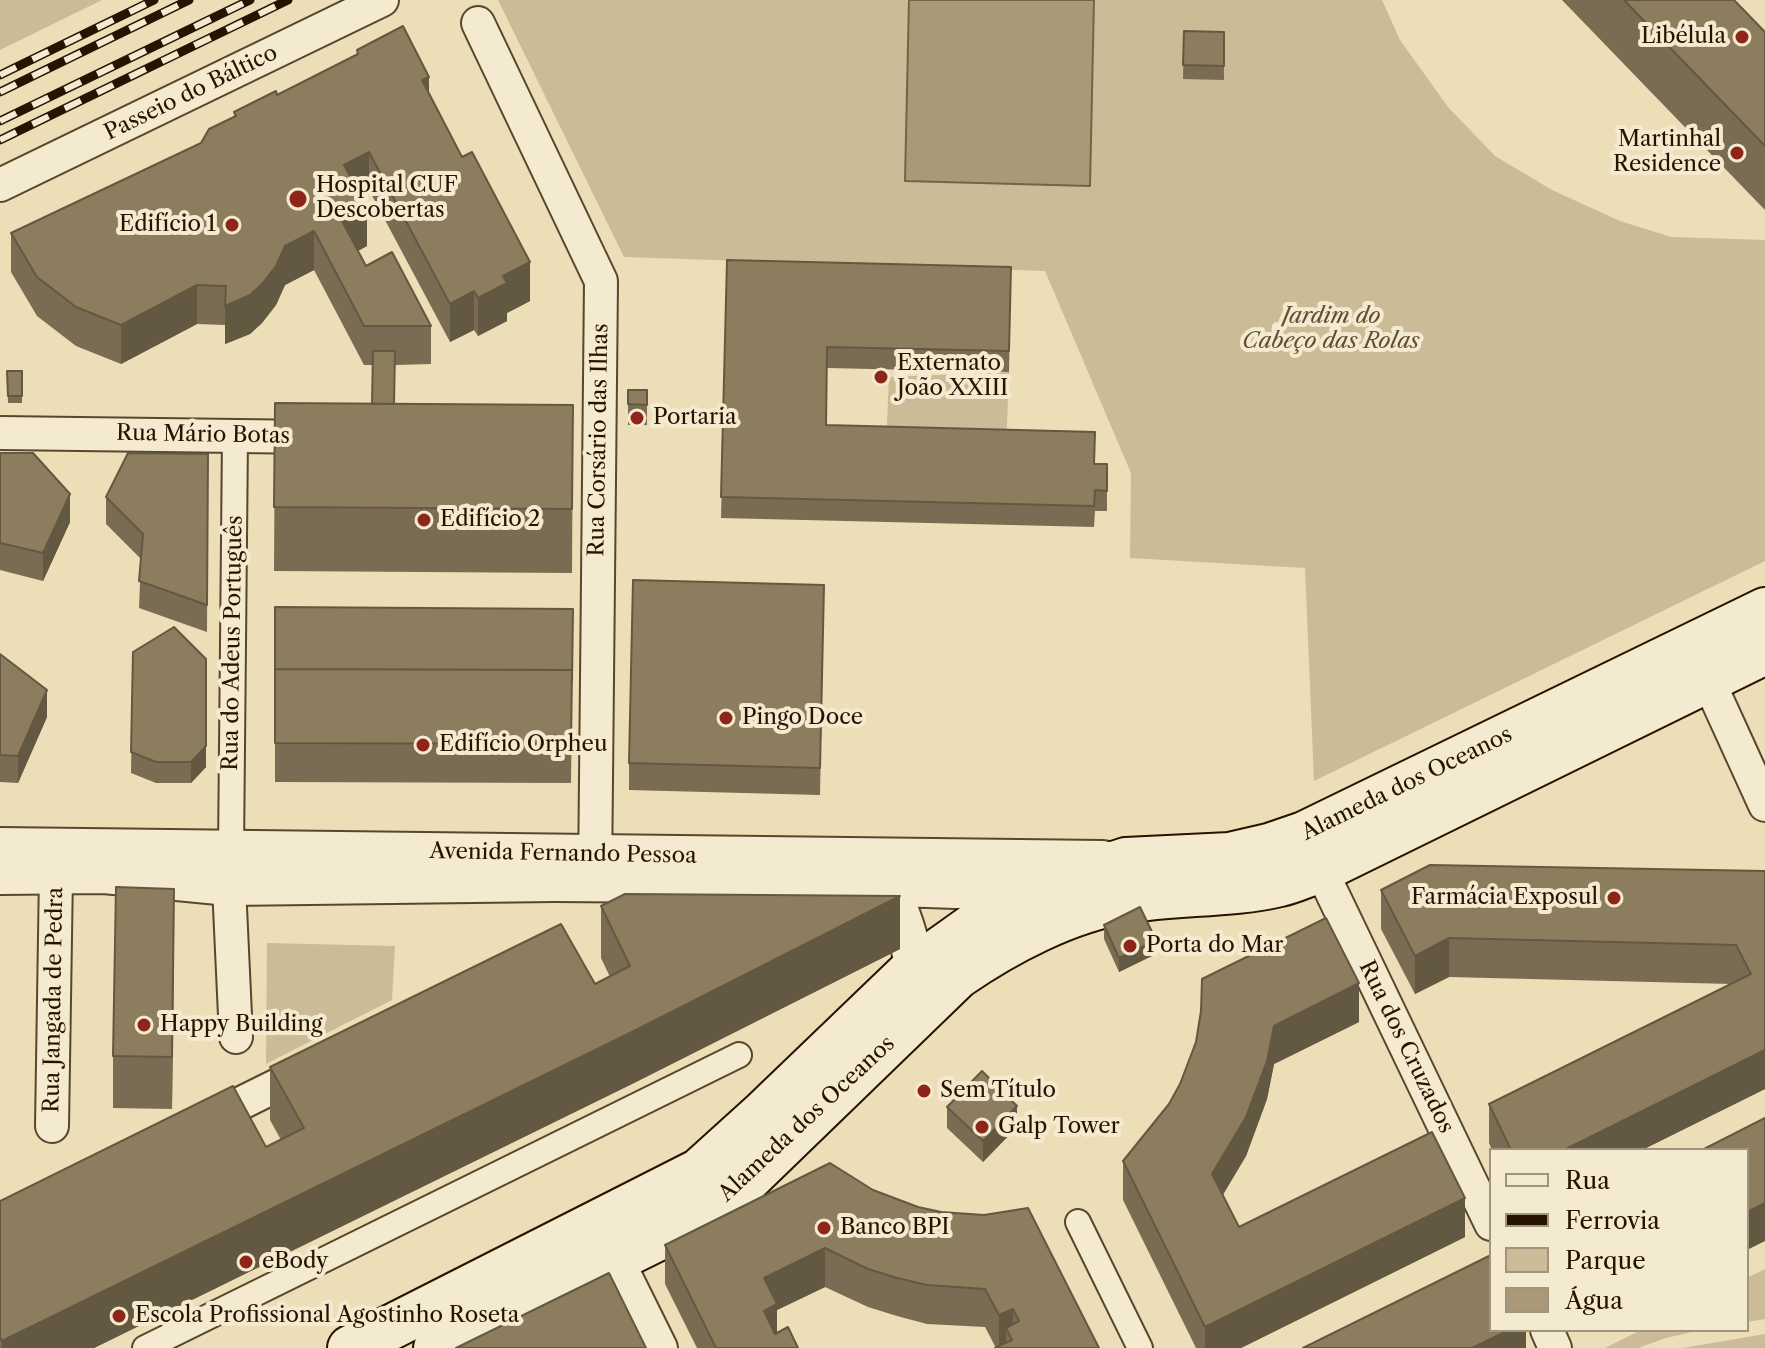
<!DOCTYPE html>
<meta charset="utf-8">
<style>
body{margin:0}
#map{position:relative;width:1765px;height:1348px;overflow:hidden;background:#ecdeb6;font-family:"Libre Caslon Text",serif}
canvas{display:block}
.legend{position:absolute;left:1489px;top:1148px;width:260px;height:184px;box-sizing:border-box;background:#f3ead0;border:2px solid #a1947d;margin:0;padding:10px 14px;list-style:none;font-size:24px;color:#271300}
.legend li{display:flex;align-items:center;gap:16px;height:40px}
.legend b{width:40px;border:2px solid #a1947d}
</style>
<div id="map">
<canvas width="1765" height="1348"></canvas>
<ul class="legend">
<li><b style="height:10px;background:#f3ead0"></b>Rua</li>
<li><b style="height:10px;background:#271300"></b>Ferrovia</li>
<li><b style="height:22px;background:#cbbb97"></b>Parque</li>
<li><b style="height:22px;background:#a99978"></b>Água</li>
</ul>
</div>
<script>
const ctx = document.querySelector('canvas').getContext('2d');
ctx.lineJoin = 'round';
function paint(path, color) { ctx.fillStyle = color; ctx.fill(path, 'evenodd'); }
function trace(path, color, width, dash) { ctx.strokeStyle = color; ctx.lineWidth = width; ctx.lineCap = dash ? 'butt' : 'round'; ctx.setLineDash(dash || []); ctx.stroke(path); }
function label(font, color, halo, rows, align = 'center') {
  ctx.font = font + ' "Libre Caslon Text",serif'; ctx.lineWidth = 8; ctx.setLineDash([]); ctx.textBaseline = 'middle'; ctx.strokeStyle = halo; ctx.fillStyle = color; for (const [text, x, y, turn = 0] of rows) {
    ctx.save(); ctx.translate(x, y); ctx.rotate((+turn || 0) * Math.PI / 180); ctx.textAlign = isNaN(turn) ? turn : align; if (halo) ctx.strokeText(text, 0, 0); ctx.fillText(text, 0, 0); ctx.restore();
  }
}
paint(new Path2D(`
 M0 0H102L0 50Z
 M498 0H1382L1400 40 1448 107 1495 156 1552 190 1620 221 1671 237 1765 240V561L1314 781 1305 568 1130 558 1131 473 1045 271 624 257Z
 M1009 372 1006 451 886 446 889 377Z
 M267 943 395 946 392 1000 266 1064Z
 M1765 1269V1319L1747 1322V1278Z
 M1641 1330H1701L1666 1338 1638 1348H1605Z
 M1765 1334V1348H1683Z`), '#cbbb97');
const water = new Path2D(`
 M909 0H1094L1090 186 905 181Z`);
paint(water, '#a99978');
trace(water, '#756348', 2);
const pedestrian = new Path2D(`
 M231 850 235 436
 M1078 1222 1140 1348
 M145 1348 739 1055`);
const minor = new Path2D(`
 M478 23 601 281 595 877
 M0 185 382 0
 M0 433 317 437
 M1708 680 1765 805
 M1321 870 1491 1224
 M229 886 236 1037
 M203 1122 308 1070
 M52 1126 56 874
 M617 1259 661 1348
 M1547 1330 1555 1348`);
const tertiary = new Path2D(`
 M0 847 1103 860
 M0 875 104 874 229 886 554 882 815 884 1040 892
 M887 886C902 913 910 937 914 968`);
const secondary = new Path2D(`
 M350 1348 699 1171 762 1114 914 968 980 921 1030 891 1126 860 1230 855 1269 846 1304 834 1765 610
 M436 1348 697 1219 742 1185 958 976C1006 943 1068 910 1126 901 1177 892 1230 896 1280 884 1294 881 1307 874 1321 870L1765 652`);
trace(pedestrian, '#58462e', 28);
trace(minor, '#58462e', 36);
trace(tertiary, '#58462e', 42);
trace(secondary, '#271300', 48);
trace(pedestrian, '#f3ead0', 24);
trace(minor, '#f3ead0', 32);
trace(tertiary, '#f3ead0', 38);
trace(secondary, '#f3ead0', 44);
const rail = new Path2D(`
 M0 75 154 0
 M0 92 189 0
 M0 121 250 0
 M0 140 288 0`);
trace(rail, '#271300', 9);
trace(rail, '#f3ead0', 6, [18]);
paint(new Path2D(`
 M1562 0H1734L1765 32V210Z
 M1184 31 1224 32V80L1183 79Z
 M357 50 429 93 530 301 507 313V321L478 336 474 330 450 342 369 190 360 195 367 246 358 251 366 266 431 326V364L395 365 394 404 573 405 572 573 274 571 275 403 372 404V365H364L314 270 285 285 276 305 262 323 250 334 225 344V325L197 324 121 364 76 346 37 316 11 272V233L201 143 234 117V112L277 95 357 55Z
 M727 260 1011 267 1009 372 827 368 826 425 1095 464H1107V511H1095L1094 527 721 518Z
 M7 371H22V403H8Z
 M628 390H647V425H628Z
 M0 453 70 522 43 581 0 570Z
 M208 454 207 632 139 608 141 559 106 524V497Z
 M824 585 820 795 629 790V763Z
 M275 607 572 708 571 783 275 782Z
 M133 652 206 659V767L191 783H156L131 773Z
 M0 654 47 717 18 783 0 782Z
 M1765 871V1089L1642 1150H1492L1489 1143V1104L1732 984 1449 977 1415 994 1381 929V890Z
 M601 906 900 949 634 1083 94 1348H0V1201L266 1147 281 1140 270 1120V1067L595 984 610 977 601 958Z
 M1104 925 1156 954 1119 972 1104 939Z
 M174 941 172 1109 113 1108V1056Z
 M1359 1022 1274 1064 1267 1099 1246 1156 1223 1195 1239 1227 1465 1237 1241 1348H1196L1123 1200V1161L1169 1104 1180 1084 1196 1042Z
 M947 1107 1017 1127 983 1162 947 1128Z
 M873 1190 918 1207 941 1212 1099 1348H996L985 1327 927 1324 897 1316 868 1307 825 1287 777 1310V1332L798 1348H697L665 1284V1245Z`), '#796c52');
paint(new Path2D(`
 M429 77V115L422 80Z
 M369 152V190L344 204V165Z
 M367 208V246L342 259V221Z
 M314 231V270L285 285 276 305 262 323 250 334 225 344V306L285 246Z
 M530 262V301L507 313V321L478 336V298L503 276Z
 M197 285V324L121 364V325Z
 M474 291V330L450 342V304Z
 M70 494V522L43 581V553Z
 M47 690V717L18 783V756Z
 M206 746V767L191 783V762Z
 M174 889V941L172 1109V1057Z
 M900 896V949L634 1083 94 1348H2V1341Z
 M1449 938V977L1415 994V956Z
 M1156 940V954L1119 972V958Z
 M1359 983V1022L1274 1064 1267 1099 1246 1156 1212 1212V1174L1274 1026Z
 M1765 1050V1089L1642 1150H1564Z
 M1017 1106V1127L983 1162V1141Z
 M1465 1198V1237L1241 1348H1205V1327Z
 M1765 1203V1241L1747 1250V1212Z
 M825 1248V1287L777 1310V1343L764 1348V1278Z
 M1013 1309V1348L1012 1340 1006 1328V1348H999V1315Z
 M1509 1330H1526V1348H1472Z`), '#635842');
const building = new Path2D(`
 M1624 0H1734L1765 32V146Z
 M403 26 429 77 422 80 462 157 472 152 530 262 503 276 507 283 478 298 474 291 450 304 369 152 344 165 367 208 342 221 366 266 392 252 431 326H364L314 231 285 246 276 266 262 284 250 295 225 306 226 286 197 285 121 325 76 307 37 277 11 233 201 143 209 129 236 116 234 112 276 91 277 95 358 54 357 50Z
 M1184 31 1224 32V66L1183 65Z
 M727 260 1011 267 1009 351 827 347 826 425 1095 432 1094 464H1107V491L1095 490 1094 506 721 497Z
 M373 351H395L394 404H372Z
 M7 371H22V396H8Z
 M628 390H647V405L628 404Z
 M275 403 573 405 572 509 274 507Z
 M0 453H33L70 494 43 553 0 543Z
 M128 453 208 454 207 605 139 581 143 534 106 497Z
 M633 580 824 585 820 768 629 763Z
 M275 607 573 609 572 681V670L275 669V679Z
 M174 627 206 659V746L191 762H156L131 752 133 652Z
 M0 654 47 690 18 756 0 755Z
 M275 669 572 670 571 744 275 743Z
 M1430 865 1765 871V1050L1564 1150H1511L1489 1104 1751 974 1736 945 1449 938 1415 956 1381 890Z
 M116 887 174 889 172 1057 113 1056Z
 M625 894 900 896 634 1031 2 1341 0 1337V1201L233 1086 266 1147 304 1128 270 1067 561 924 595 984 630 966 601 906Z
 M1140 907 1156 940 1119 958 1104 925Z
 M1326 918 1359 983 1274 1026 1267 1061 1246 1117 1212 1174 1239 1227 1432 1132 1465 1198 1205 1327 1123 1161 1169 1104 1180 1084 1196 1042 1201 1011 1202 979Z
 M982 1071 1017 1106 983 1141 947 1107Z
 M1765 1118V1203L1747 1212V1150H1702Z
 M830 1163 873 1190 918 1207 941 1212 984 1215 1028 1208 1099 1348H995L1012 1340 1006 1328 1019 1321 1013 1309 999 1315 985 1289 927 1285 897 1278 868 1269 825 1248 764 1278 777 1304 764 1311 775 1334 788 1327 798 1348H716L665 1245Z
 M1491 1255V1330H1509L1472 1348H1303Z
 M609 1273 646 1348H456Z`);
paint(building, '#8d7d5f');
trace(building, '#635842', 2);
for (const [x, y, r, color] of [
 [1742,37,8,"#8f2418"],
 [1737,153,8,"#8f2418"],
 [298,199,10,"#8f2418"],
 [232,225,8,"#8f2418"],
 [881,377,8,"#8f2418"],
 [637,418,8,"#8f2418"],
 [424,520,8,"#8f2418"],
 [726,718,8,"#8f2418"],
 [423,745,8,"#8f2418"],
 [1614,898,8,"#8f2418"],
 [1130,946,8,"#8f2418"],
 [144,1025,8,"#8f2418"],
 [924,1091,8,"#8f2418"],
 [982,1127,8,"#8f2418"],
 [824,1228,8,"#8f2418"],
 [246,1262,8,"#8f2418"],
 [119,1316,8,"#8f2418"]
]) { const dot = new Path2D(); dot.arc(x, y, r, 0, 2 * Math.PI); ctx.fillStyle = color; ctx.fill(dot); trace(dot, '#f3ead0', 3); }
label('22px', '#271300', '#f3ead0', [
 ["Libélula",1726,37,"right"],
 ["Martinhal",1721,140,"right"],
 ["Residence",1721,165,"right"],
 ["Hospital CUF",316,186],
 ["Descobertas",316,211],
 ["Edifício 1",216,225,"right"],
 ["Externato",897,364],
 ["João XXIII",897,389],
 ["Portaria",653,418],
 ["Edifício 2",440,520],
 ["Pingo Doce",742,718],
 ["Edifício Orpheu",439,745],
 ["Farmácia Exposul",1598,898,"right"],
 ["Porta do Mar",1146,946],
 ["Happy Building",160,1025],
 ["Sem Título",940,1091],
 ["Galp Tower",998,1127],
 ["Banco BPI",840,1228],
 ["eBody",262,1262],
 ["Escola Profissional Agostinho Roseta",135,1316]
], 'left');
label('22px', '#271300', '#f3ead0', [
 ["Passeio do Báltico",191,93,-26],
 ["Rua Mário Botas",203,435,1],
 ["Rua Corsário das Ilhas",599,440,-89],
 ["Rua do Adeus Português",233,643,-89],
 ["Alameda dos Oceanos",1407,784,-26],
 ["Avenida Fernando Pessoa",563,854,1],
 ["Rua Jangada de Pedra",54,1000,-89],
 ["Rua dos Cruzados",1406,1047,64],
 ["Alameda dos Oceanos",807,1119,-43]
]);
label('italic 22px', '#604e35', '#f3ead0', [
 ["Jardim do",1331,317],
 ["Cabeço das Rolas",1331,342]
]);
</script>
